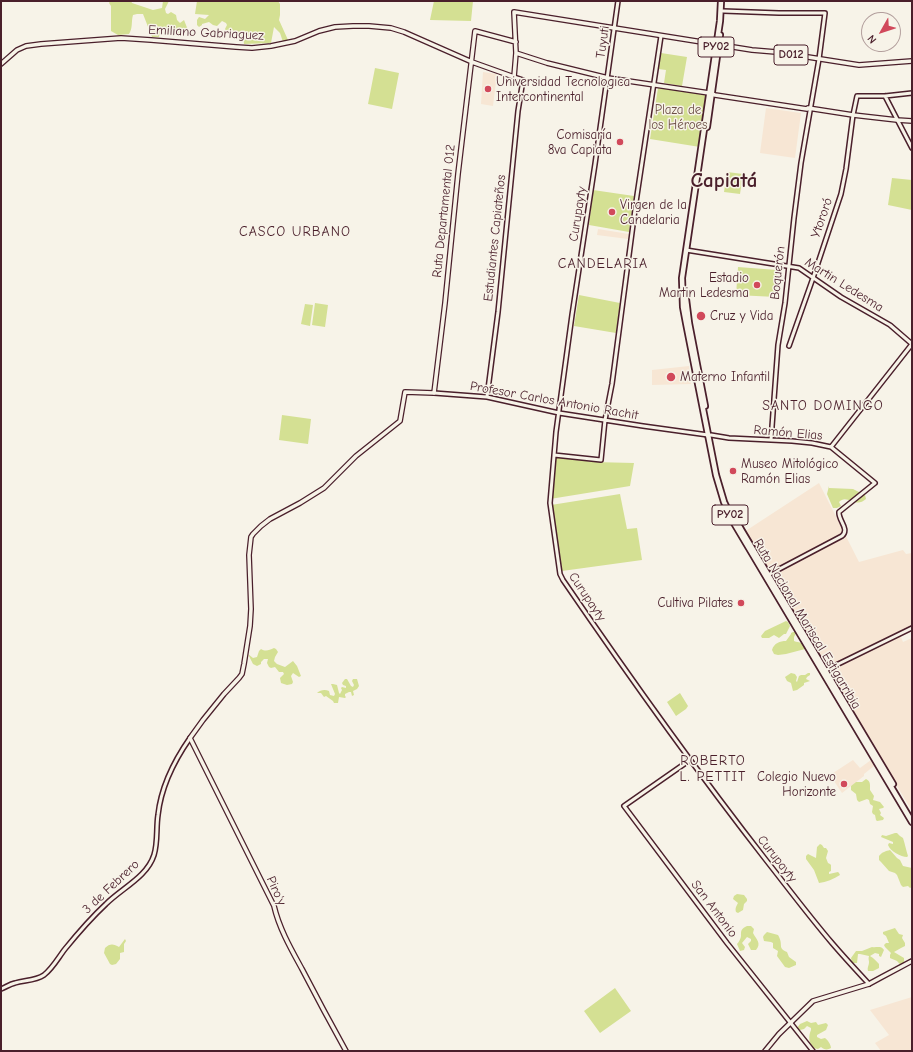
<!DOCTYPE html>
<meta charset="utf-8">
<style>
body{margin:0}
#map{position:relative;width:913px;height:1052px;overflow:hidden;background:#f7f3e8;font-family:"Comic Neue",sans-serif}
canvas{display:block}
.frame{position:absolute;inset:0;border:2px solid #4a1f2b;pointer-events:none}
.north{position:absolute;left:861px;top:12px;width:40px;height:40px;box-sizing:border-box;background:#f7f3e8;border:1px solid #b29e9c;border-radius:50%;rotate:231deg;font-size:11px;font-weight:700;line-height:16px;text-align:center;color:#4a1f2b}
.north::after{content:'';display:block;margin:auto;width:14px;height:18px;background:#d1495b;clip-path:polygon(50% 0,100% 100%,50% 72%,0 100%)}
</style>
<div id="map">
<canvas width="913" height="1052"></canvas>
<div class="frame"></div>
<div class="north">N</div>
</div>
<script>
const ctx = document.querySelector('canvas').getContext('2d');
ctx.lineJoin = 'round';
function paint(path, color) { ctx.fillStyle = color; ctx.fill(path, 'evenodd'); }
function trace(path, color, width, dash) { ctx.strokeStyle = color; ctx.lineWidth = width; ctx.lineCap = dash ? 'butt' : 'round'; ctx.setLineDash(dash || []); ctx.stroke(path); }
function label(font, color, halo, rows, align = 'center') {
  ctx.font = font + ' "Comic Neue",sans-serif'; ctx.lineWidth = 3; ctx.setLineDash([]); ctx.textBaseline = 'middle'; ctx.strokeStyle = halo; ctx.fillStyle = color; for (const [text, x, y, turn = 0] of rows) {
    ctx.save(); ctx.translate(x, y); ctx.rotate((+turn || 0) * Math.PI / 180); ctx.textAlign = isNaN(turn) ? turn : align; if (halo) ctx.strokeText(text, 0, 0); ctx.fillText(text, 0, 0); ctx.restore();
  }
}
paint(new Path2D(`
 M483 72 497 74 493 106 481 104Z
 M766 108 801 113 795 158 760 153Z
 M598 229 629 234 628 239 597 235Z
 M689 366 691 384 652 385V370Z
 M819 483 859 562 903 550 906 554 912 553V626L899 633 903 642 912 638V811L744 532Z
 M853 760 860 768 871 760 874 766 864 774V776L842 793 830 775Z
 M912 997V1051H881L875 1043 889 1035 870 1010Z`), '#f7e6d4');
paint(new Path2D(`
 M110 1H131L132 3 153 10 162 8 163 1H169L165 9 166 13 168 14 171 12 176 15 177 20 180 23 184 20 188 30 182 35 169 34 162 31 160 32 159 37H152L143 14H137L133 15C131 22 133 28 129 34L118 35 111 31V6L109 3Z
 M197 1H278L280 4V15L279 20 288 40 283 42 280 33 274 27 271 43 244 44 243 36 235 33 232 29 230 32H226L225 29 227 25 226 23 222 21 217 26 213 25 209 22 202 24V25L199 27 197 25V20L199 17 205 19 209 15 195 14Z
 M434 1H473L471 21 430 20Z
 M661 53 687 57 682 86 664 83 666 70 658 69Z
 M375 68 399 73 392 109 368 104Z
 M658 88 706 95 700 147 650 139Z
 M727 172 743 174 740 194 724 192Z
 M892 178 912 180V210L888 205Z
 M593 190 634 196 629 232 589 225Z
 M738 267 777 270 776 297 736 295Z
 M579 295 620 303 616 333 574 326Z
 M315 303 328 305 325 327 312 325Z
 M305 304 313 305 310 326 301 324Z
 M282 415 311 419 308 444 279 440Z
 M556 456 593 462 634 463 630 486 550 499Z
 M829 486V488L853 489 865 495 866 499C855 509 847 493 839 502L841 506 837 508H833L827 494Z
 M620 494 627 529 637 528 642 560 562 571 551 505Z
 M786 621 788 622 790 626 786 634H784L779 638 774 635 769 638H762L761 636 765 631Z
 M793 632H795L796 633 794 637V641C799 643 805 642 805 649L786 654 778 655 774 654 772 650C774 643 780 641 786 641L791 634V633Z
 M274 648 276 649 278 652 275 657 274 661 277 664 285 667 293 661 297 666 301 676 299 677 293 673 291 676 293 682 292 684 287 685 281 683 280 678 284 674 283 672H279L275 667 271 668 269 667 267 663 268 659H264L261 662V664L257 666 253 664 248 654 253 658 257 657 259 651 261 649C266 652 269 650 274 648Z
 M791 673 795 674 797 677 796 681 797 682 799 676 801 675H805L808 673H810V675L807 677 806 679 810 681 804 683V685L797 690 793 691 791 683 787 681 785 677Z
 M345 679H347L351 686 353 687 354 685 352 681 353 679H357L359 686 357 689 353 691 354 695 352 696 351 692H349L345 694V696L346 697 345 698 339 697 338 703H334L333 701 326 696 324 697 321 693H317C320 690 325 689 329 691L330 695 334 696 335 694 331 684H333L337 685 339 693 340 694 342 690 341 688 342 687 346 688V686L343 685 342 683Z
 M680 693 688 706 686 709 676 716 667 702Z
 M866 779C871 781 870 786 870 790L874 796 873 800 880 802 884 807 883 808 879 809 881 813 880 815 884 818 883 820 877 821 876 820 875 815 873 814 872 812 873 806 870 804 869 800 867 799 859 802 857 800 856 794 851 790V786L856 782H862Z
 M895 833H897L900 836 903 838C905 844 906 850 908 856L907 857C901 857 890 851 888 845L889 843 893 844V842L881 837 882 835 886 836Z
 M820 844 822 845 824 848H826L828 851 826 858 828 863 830 864 831 865V871L829 872V874L838 872 839 873 840 875C834 879 826 882 819 883L814 870 806 859V856L808 854 816 858 817 847Z
 M890 850 897 858 900 860 903 866 912 868V887L910 888 908 886 903 887 901 885 897 875 895 873 889 871 881 862 879 860V856C882 852 886 851 890 850Z
 M737 894 744 895 747 899V901L744 904 743 910 738 913 736 912C735 908 736 907 738 903L733 899 734 896Z
 M747 926H751L754 929 753 933C756 939 762 943 756 950H751L748 944 751 941V939L747 937 742 943 745 947 744 950 740 951 737 944C739 942 741 938 741 936 741 930 741 929 747 926Z
 M895 928 899 934 903 935 902 938 905 943V946L901 948 894 952 904 958V964C900 966 900 964 897 961 895 960 892 959 890 958V955L891 953 885 947 884 945 886 943H889L886 936 883 934V932Z
 M767 932 778 935C784 945 777 948 787 952L789 957 796 962V965L789 968 785 967 777 956 778 951 773 948V943L771 942 764 941 763 937 764 935Z
 M125 939 126 941 124 944V952L120 953V959L116 964 112 965 110 964 104 953 105 948C110 943 114 944 119 947Z
 M872 947C876 948 881 945 884 950L881 957 879 956V954L875 953 870 956C874 958 876 961 879 964V968L873 971H868C867 967 869 966 869 962 869 960 868 959 869 956L860 954H858L857 963H852L851 958 856 951H862Z
 M615 988 631 1011 600 1033 584 1011Z
 M807 1021 811 1023 816 1022 818 1025 826 1023 828 1025 826 1030 817 1035V1037L821 1039 825 1038C828 1040 831 1045 831 1048 828 1050 824 1050 821 1047L818 1049 813 1048C809 1042 808 1037 811 1030V1028L807 1026 804 1029 800 1030 797 1028 800 1024Z`), '#d4e093');
const minor = new Path2D(`
 M618 1 595 164 572 315 556 432 550 503 560 574 563 580C628 675 695 769 766 860 788 888 809 916 832 943 844 957 856 970 869 984
 M723 11 779 13H825L819 59 801 163 794 218 785 303 778 345 771 440
 M885 96 912 148
 M686 250 799 268 841 297 890 325 912 344
 M789 346 813 278 841 194 846 169 853 115 857 96H885L912 93
 M434 393 487 397 559 413 643 426 708 435
 M487 397 498 312 518 111 523 80 514 77
 M711 435 729 438 792 441 812 443 831 447 875 483 839 512C838 520 850 529 842 536L768 575
 M831 447 912 344
 M554 455 601 460 605 420 612 384 636 202 661 36
 M824 671 912 628
 M690 760 624 806 727 943 813 1051
 M1 989C6 987 10 984 15 983 25 980 35 981 44 975 53 968 58 958 65 949 78 933 91 918 106 904 122 888 147 877 154 855 158 842 156 828 158 815 161 787 174 761 190 738`);
const major = new Path2D(`
 M516 53 547 63 608 78 709 93 715 95 807 109 810 108
 M1 64 17 50 26 46 41 44 121 38 151 40 236 47 252 48 271 46 295 41 319 31 335 27 353 26H369L391 28 404 32 472 62 514 77 516 53 514 12 752 50 776 52 859 65 912 61
 M808 108 853 115 897 120 912 121
 M346 1051C331 1024 316 996 302 969 291 949 279 928 274 906L190 738 203 720 224 694 239 678 242 674 244 664 250 626 251 609 249 555 251 537 253 534 261 526 270 519 300 503 324 488 356 456 400 421 405 392 434 393 445 303 458 174 475 31 516 42
 M765 1051 779 1034 813 1001 869 984 880 978 912 961`);
const highway = new Path2D(`
 M721 1 720 21 682 278 683 307 686 323 716 475 724 502 734 523 912 822
 M707 127 720 35
 M686 299 689 323 705 406
 M730 510 742 531 893 784`);
trace(minor, '#4a1f2b', 6);
trace(major, '#4a1f2b', 6);
trace(highway, '#4a1f2b', 8);
trace(minor, '#f7f3e8', 3);
trace(major, '#f7f3e8', 3.5);
trace(highway, '#f7f3e8', 4.5);
for (const [x, y, r, color] of [
 [488,89,4,"#d1495b"],
 [620,142,4,"#d1495b"],
 [612,212,4,"#d1495b"],
 [757,285,4,"#d1495b"],
 [701,316,5,"#d1495b"],
 [671,377,5,"#d1495b"],
 [733,471,4,"#d1495b"],
 [741,603,4,"#d1495b"],
 [844,784,4,"#d1495b"]
]) { const dot = new Path2D(); dot.arc(x, y, r, 0, 2 * Math.PI); ctx.fillStyle = color; ctx.fill(dot); trace(dot, '#f7f3e8', 1.5); }
for (const [x, y, w] of [
 [716,47,36],
 [791,55,34],
 [730,515,36]
]) { const box = new Path2D(); box.roundRect(x - w / 2, y - 10, w, 20, 3); ctx.fillStyle = '#f7f3e8'; ctx.fill(box); trace(box, '#4a1f2b', 1); }
label('bold 12px', '#4a1f2b', null, [
 ["PY02",716,47],
 ["D012",791,55],
 ["PY02",730,515]
]);
label('13px', '#4a1f2b', '#f7f3e8', [
 ["Emiliano Gabriaguez",206,33,3],
 ["Tuyuti",603,42,-82],
 ["Ruta Departamental 012",444,211,-84],
 ["Curupayty",578,214,-81],
 ["Ytororó",822,218,-71],
 ["Estudiantes Capiateños",495,238,-84],
 ["Boquerón",778,273,-84],
 ["Martin Ledesma",844,285,32],
 ["Profesor Carlos Antonio Rachit",554,401,10],
 ["Ramón Elias",788,433,5],
 ["Curupayty",587,597,56],
 ["Ruta Nacional Mariscal Estigarribia",807,624,59],
 ["Curupayty",777,859,52],
 ["3 de Febrero",111,887,-43],
 ["Piro'y",276,891,66],
 ["San Antonio",714,909,53]
]);
label('13px', '#4a1f2b', '#f7f3e8', [
 ["Universidad Tecnologica",496,82],
 ["Intercontinental",496,97],
 ["Comisaría",612,135,"right"],
 ["8va Capiata",612,150,"right"],
 ["Virgen de la",620,205],
 ["Candelaria",620,220],
 ["Estadio",749,278,"right"],
 ["Martin Ledesma",749,293,"right"],
 ["Cruz y Vida",710,316],
 ["Materno Infantil",680,377],
 ["Museo Mitológico",741,464],
 ["Ramón Elias",741,479],
 ["Cultiva Pilates",733,603,"right"],
 ["Colegio Nuevo",836,777,"right"],
 ["Horizonte",836,792,"right"]
], 'left');
label('13px', '#6c4f45', '#f7f3e8', [
 ["Plaza de",678,110],
 ["los Héroes",678,125]
]);
ctx.letterSpacing = '1px';
label('14px', '#4a1f2b', '#f7f3e8', [
 ["CASCO URBANO",295,232],
 ["CANDELARIA",603,264],
 ["SANTO DOMINGO",823,406],
 ["ROBERTO",713,761],
 ["L. PETTIT",713,777]
]);
ctx.letterSpacing = '0px';
label('bold 21px', '#4a1f2b', '#f7f3e8', [
 ["Capiatá",724,181]
]);
</script>
